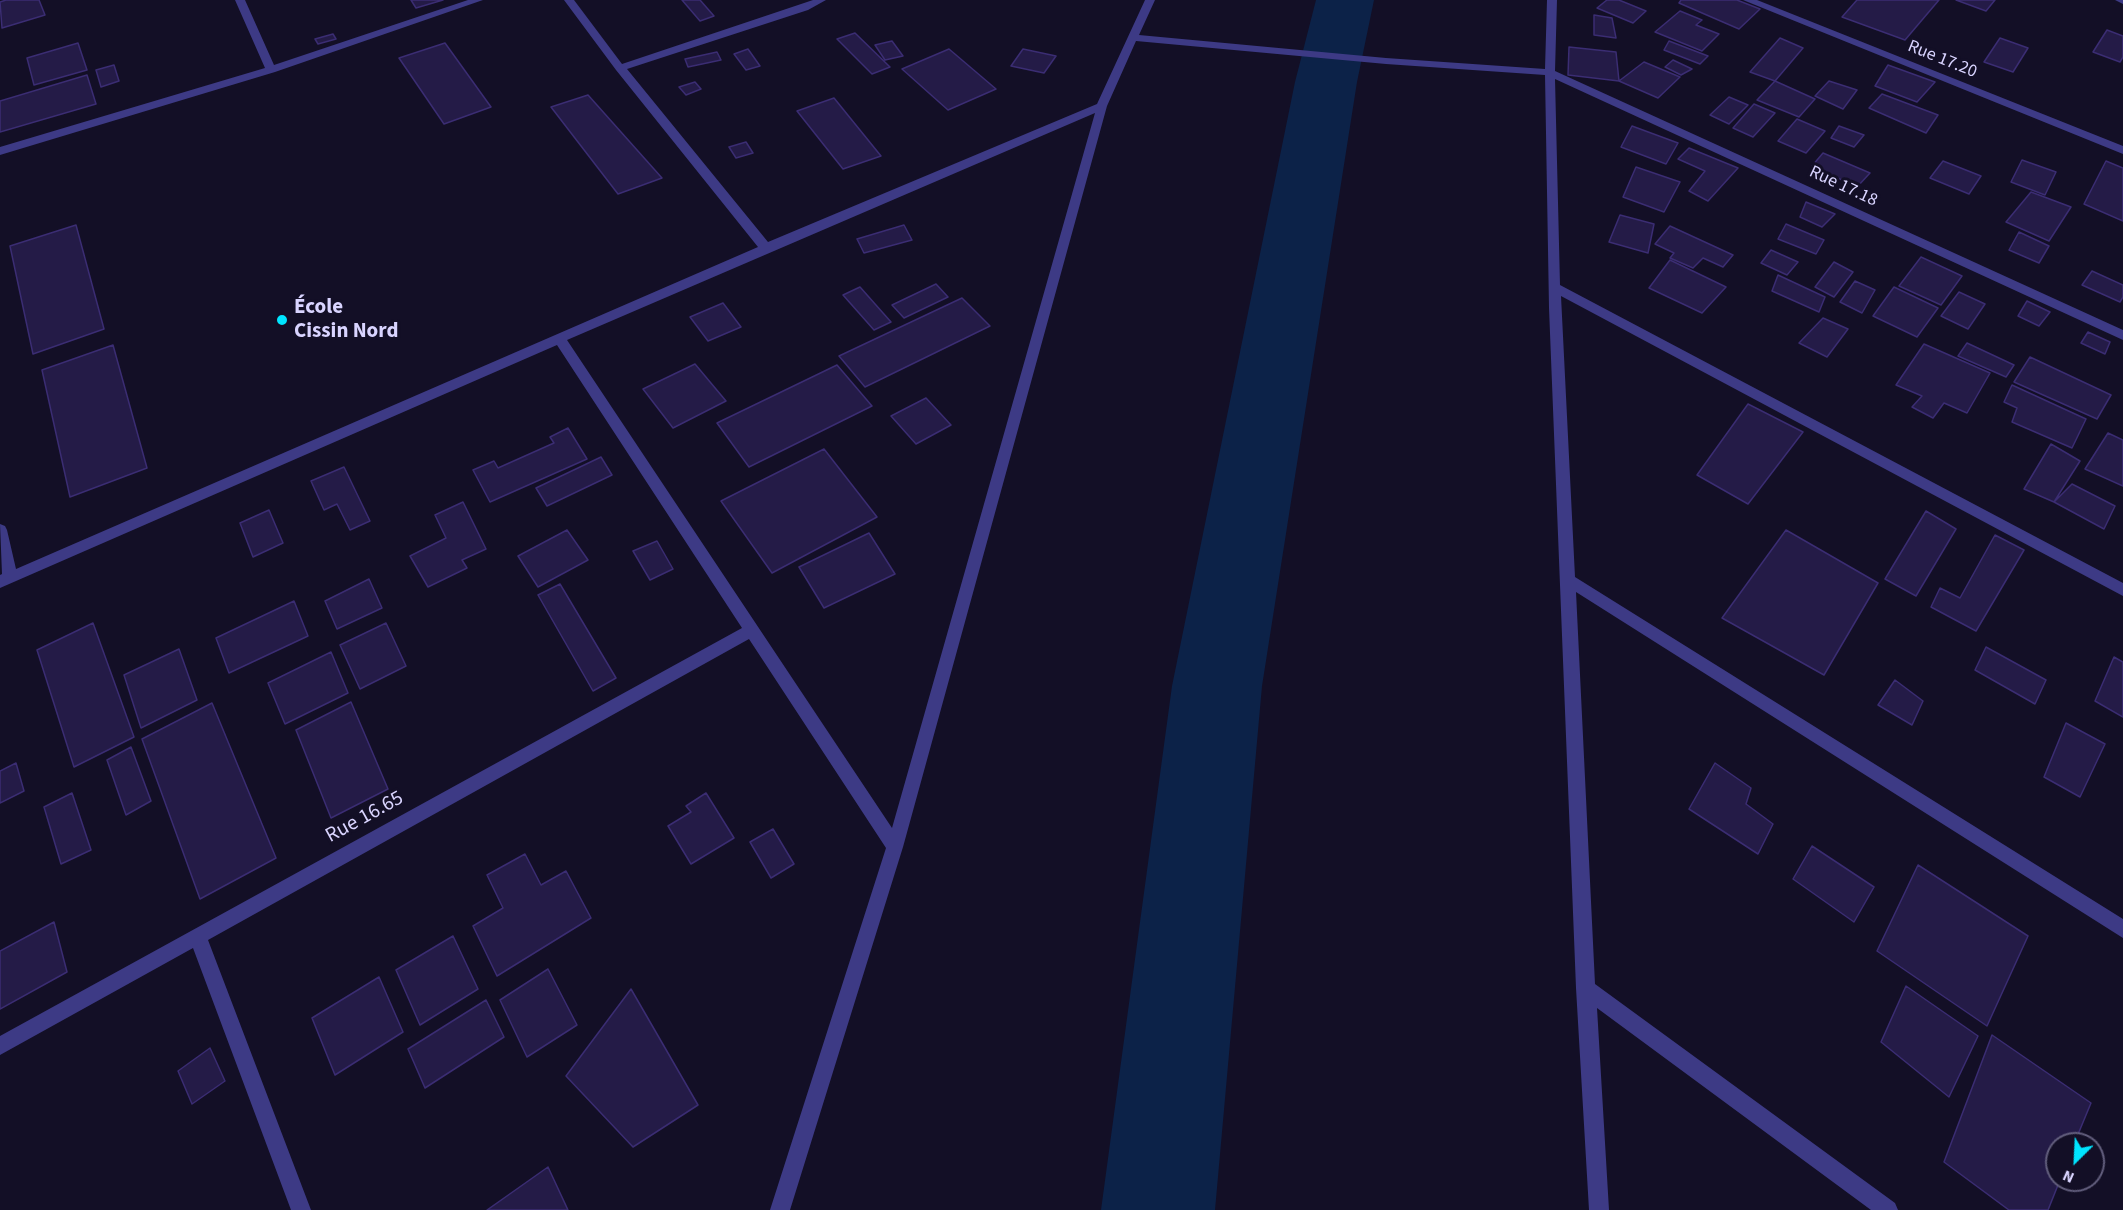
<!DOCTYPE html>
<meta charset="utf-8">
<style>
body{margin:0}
#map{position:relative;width:2123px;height:1210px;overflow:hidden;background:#130f26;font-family:"Source Sans 3",sans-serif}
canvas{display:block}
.north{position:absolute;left:2045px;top:1132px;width:60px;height:60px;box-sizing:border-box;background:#130f26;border:2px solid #625e7d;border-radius:50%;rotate:204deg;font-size:16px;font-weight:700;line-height:24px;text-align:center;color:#d9d4ff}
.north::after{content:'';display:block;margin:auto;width:21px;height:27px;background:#00e5ff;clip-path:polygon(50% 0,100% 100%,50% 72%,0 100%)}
</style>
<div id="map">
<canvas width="2123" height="1210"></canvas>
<div class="north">N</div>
</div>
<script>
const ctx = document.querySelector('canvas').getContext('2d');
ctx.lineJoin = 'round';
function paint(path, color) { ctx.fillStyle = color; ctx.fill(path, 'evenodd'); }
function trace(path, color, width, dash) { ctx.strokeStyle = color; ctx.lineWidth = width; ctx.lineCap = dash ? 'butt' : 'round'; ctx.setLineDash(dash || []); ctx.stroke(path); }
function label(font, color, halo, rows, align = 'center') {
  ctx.font = font + ' "Source Sans 3",sans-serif'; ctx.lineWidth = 6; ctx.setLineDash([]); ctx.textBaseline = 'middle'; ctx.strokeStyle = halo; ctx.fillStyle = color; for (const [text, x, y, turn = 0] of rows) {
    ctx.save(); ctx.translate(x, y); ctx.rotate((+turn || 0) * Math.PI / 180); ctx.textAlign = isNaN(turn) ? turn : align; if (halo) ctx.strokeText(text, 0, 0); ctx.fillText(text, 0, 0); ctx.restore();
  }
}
paint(new Path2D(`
 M1316 0H1374L1357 82 1262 686 1215 1210H1101L1172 686 1295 82Z`), '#0c2248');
const building = new Path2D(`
 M6 0H39L45 15 2 28 0 2Z
 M411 0H443L416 8Z
 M682 0H700L714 16 700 21Z
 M1607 0H1619L1646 11 1633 23 1597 8Z
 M1681 0H1737L1760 9 1739 29 1679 3Z
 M1857 0H1939L1905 40 1842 17Z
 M1956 0H1995L1986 11Z
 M1680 11 1702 20 1696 25 1719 34 1702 51 1655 32Z
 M1594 15 1612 18 1616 38 1594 35Z
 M2107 30 2123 36V57L2120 62 2093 52Z
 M855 33 890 67 872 74 837 39Z
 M333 34 336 39 318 44 315 39Z
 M1780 38 1803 48 1775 81 1750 72Z
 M2000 38 2028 48 2013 72 1984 62Z
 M892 41 903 56 885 60 875 45Z
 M1669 41 1708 56 1700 64 1664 50Z
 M78 43 87 70 34 85 27 58Z
 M445 43 491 107 444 124 399 58Z
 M1569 47 1616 52 1619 81 1568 75Z
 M748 49 760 66 746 70 734 54Z
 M949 49 996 89 948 110 902 69Z
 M1023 49 1056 56 1044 73 1011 66Z
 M717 52 721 60 688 67 685 59Z
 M1673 60 1692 69 1681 75 1665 67Z
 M1644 62 1680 77 1658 98 1619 81Z
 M114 65 119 81 101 87 96 70Z
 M1888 65 1935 82 1917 102 1875 86Z
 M87 75 96 104 0 132V101Z
 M1775 81 1815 99 1799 117 1757 100Z
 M1829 81 1857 90 1843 109 1815 96Z
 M695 82 701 89 686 95 679 87Z
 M1882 94 1938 115 1926 133 1869 108Z
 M588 95 662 178 618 194 551 107Z
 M1729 97 1748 105 1729 124 1710 115Z
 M834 98 881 156 843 169 797 111Z
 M1754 104 1775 113 1753 137 1733 128Z
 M1797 119 1825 131 1806 153 1778 141Z
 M1632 126 1678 143 1666 164 1621 147Z
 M1839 126 1864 135 1854 147 1831 138Z
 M746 142 753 153 736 158 729 147Z
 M1689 148 1738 168 1708 201 1689 191 1705 171 1678 159Z
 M1823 153 1870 173 1857 187 1812 166Z
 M2022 160 2056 172 2045 195 2011 182Z
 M1943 161 1981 176 1969 194 1930 178Z
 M2106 161 2123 168V221L2084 204Z
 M1636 167 1680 182 1664 212 1623 197Z
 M2031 192 2071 207 2049 241 2006 222Z
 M1806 202 1835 214 1822 227 1800 217Z
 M1620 215 1654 224 1648 253 1609 242Z
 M1786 224 1824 240 1816 254 1778 239Z
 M76 225 104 329 33 354 10 246Z
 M904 225 912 240 864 253 857 239Z
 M1670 226 1733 255 1723 267 1703 258 1693 268 1670 258 1674 253 1655 244Z
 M2019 232 2049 246 2039 263 2009 250Z
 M1771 250 1798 262 1787 275 1761 263Z
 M1921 257 1962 276 1941 305 1899 286Z
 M1670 260 1726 287 1702 313 1649 288Z
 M1834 262 1853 272 1834 297 1815 287Z
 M2092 271 2123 285V297L2120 302 2082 285Z
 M1778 275 1825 297 1819 312 1772 291Z
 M1855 281 1875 290 1862 313 1840 302Z
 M936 284 948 297 904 318 892 305Z
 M860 287 891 322 874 330 843 295Z
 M1894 287 1938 308 1917 337 1873 316Z
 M1959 292 1985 304 1968 329 1941 316Z
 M962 298 990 326 865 387 839 356Z
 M2027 301 2050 312 2039 326 2018 316Z
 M723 303 741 327 708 341 690 317Z
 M1823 318 1848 329 1827 357 1799 343Z
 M2088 332 2110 342 2105 354 2081 343Z
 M1967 343 2014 365 2006 377 1958 356Z
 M1924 344 1990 373 1967 413 1944 403 1933 418 1912 407 1922 396 1896 385Z
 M113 345 147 468 70 497 42 370Z
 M2030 357 2111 395 2097 419 2014 382Z
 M695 364 726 401 673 428 643 389Z
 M837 365 872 406 749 467 717 423Z
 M2012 385 2086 419 2072 448 2012 422 2017 408 2004 402Z
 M926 398 951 425 916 444 891 416Z
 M1748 404 1803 432 1748 504 1697 475Z
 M568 428 587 459 490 502 473 470 494 461 498 468 554 443 550 437Z
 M2108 433 2123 440V486L2085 469Z
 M2051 444 2080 461 2054 502 2024 489Z
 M824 449 877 517 772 573 721 501Z
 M601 457 612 475 547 506 536 488Z
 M344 467 370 521 350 530 337 504 324 510 311 481Z
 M2072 484 2115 506 2104 529 2054 502Z
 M463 502 486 549 462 560 467 568 428 587 410 556 446 538 435 515Z
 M269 510 283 543 253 557 240 523Z
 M1926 511 1956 529 1916 596 1885 579Z
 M567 530 588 560 538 587 518 556Z
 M1786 530 1878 583 1824 675 1722 618Z
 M869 533 895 574 824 608 799 567Z
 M1995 535 2024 550 1976 631 1931 607 1940 588 1960 598Z
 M657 541 673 569 650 580 633 551Z
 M369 579 382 608 337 629 325 601Z
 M560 584 616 678 593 691 538 595Z
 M294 601 308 636 229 673 216 638Z
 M93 623 134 737 74 767 37 650Z
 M386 623 406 666 360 689 340 645Z
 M1986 647 2046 680 2035 704 1975 670Z
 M179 649 197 700 141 728 124 675Z
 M331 652 348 693 285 724 268 683Z
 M2114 657 2123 662V717L2095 701Z
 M1895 680 1923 701 1912 725 1878 705Z
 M351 702 388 789 331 818 296 730Z
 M212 703 276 858 200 899 142 739Z
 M2066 723 2105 744 2080 797 2044 777Z
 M131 747 151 801 126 815 107 760Z
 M16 763 24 791 0 803V771Z
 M1715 763 1751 788 1746 804 1773 824 1758 854 1689 809Z
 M72 793 91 850 61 864 44 807Z
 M706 793 734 838 691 864 668 826 691 812 686 806Z
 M773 829 794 864 771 878 750 842Z
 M1812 846 1874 887 1854 922 1793 879Z
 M525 854 541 885 566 871 591 918 497 976 473 926 503 908 487 875Z
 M1918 865 2028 936 1987 1026 1877 951Z
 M54 922 67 972 0 1009V951Z
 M453 936 478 989 420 1025 396 970Z
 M548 969 577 1025 527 1057 500 1000Z
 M379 977 403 1032 335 1075 312 1018Z
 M1906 986 1978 1036 1949 1097 1881 1042Z
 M631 989 698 1105 633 1147 566 1076Z
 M486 1000 504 1037 425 1088 408 1049Z
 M1992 1035 2091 1103 2074 1144H2057V1180H2060L2048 1210H2009L1944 1162Z
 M210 1048 225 1081 192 1104 178 1071Z
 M548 1167 568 1210H487Z`);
paint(building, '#241b47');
trace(building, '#3b2d73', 1.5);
paint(new Path2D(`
 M235 0H245L274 65 468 0H483L275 72 0 155V147L265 68Z
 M564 0H574L622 64 813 0H826L808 10 627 69 768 242 1097 104 1145 0H1155L1139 35 1386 58 1545 69 1547 0H1557L1555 71 2123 330V340L1555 79 1560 285 2123 583V596L1561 296 1575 577 2123 919V938L1576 592 1595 984 1895 1203 1898 1210H1871L1597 1008 1609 1210H1589L1576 988 1549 308 1545 75 1386 64 1136 41 1107 106 903 847 790 1210H770L886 848 749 639 208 940 311 1210H291L193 948 0 1055V1036L742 628 557 345 0 588V575L2 574 0 524 5 526 7 530 16 569 758 247 616 70ZM1095 113 892 828 567 340Z
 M1743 0H1757L2123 146V154Z
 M2115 0H2123V4Z`), '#3d3a85');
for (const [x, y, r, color] of [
 [282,320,6,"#00e5ff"]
]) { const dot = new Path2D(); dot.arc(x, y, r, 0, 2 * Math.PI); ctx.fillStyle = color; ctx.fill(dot); trace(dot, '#130f26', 2); }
label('18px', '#d9d4ff', '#130f26', [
 ["Rue 17.20",1942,60,22],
 ["Rue 17.18",1843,187,25]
]);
label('bold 21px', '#d9d4ff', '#130f26', [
 ["École",294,308],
 ["Cissin Nord",294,332]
], 'left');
label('21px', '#d9d4ff', '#130f26', [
 ["Rue 16.65",365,818,-29]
]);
</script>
